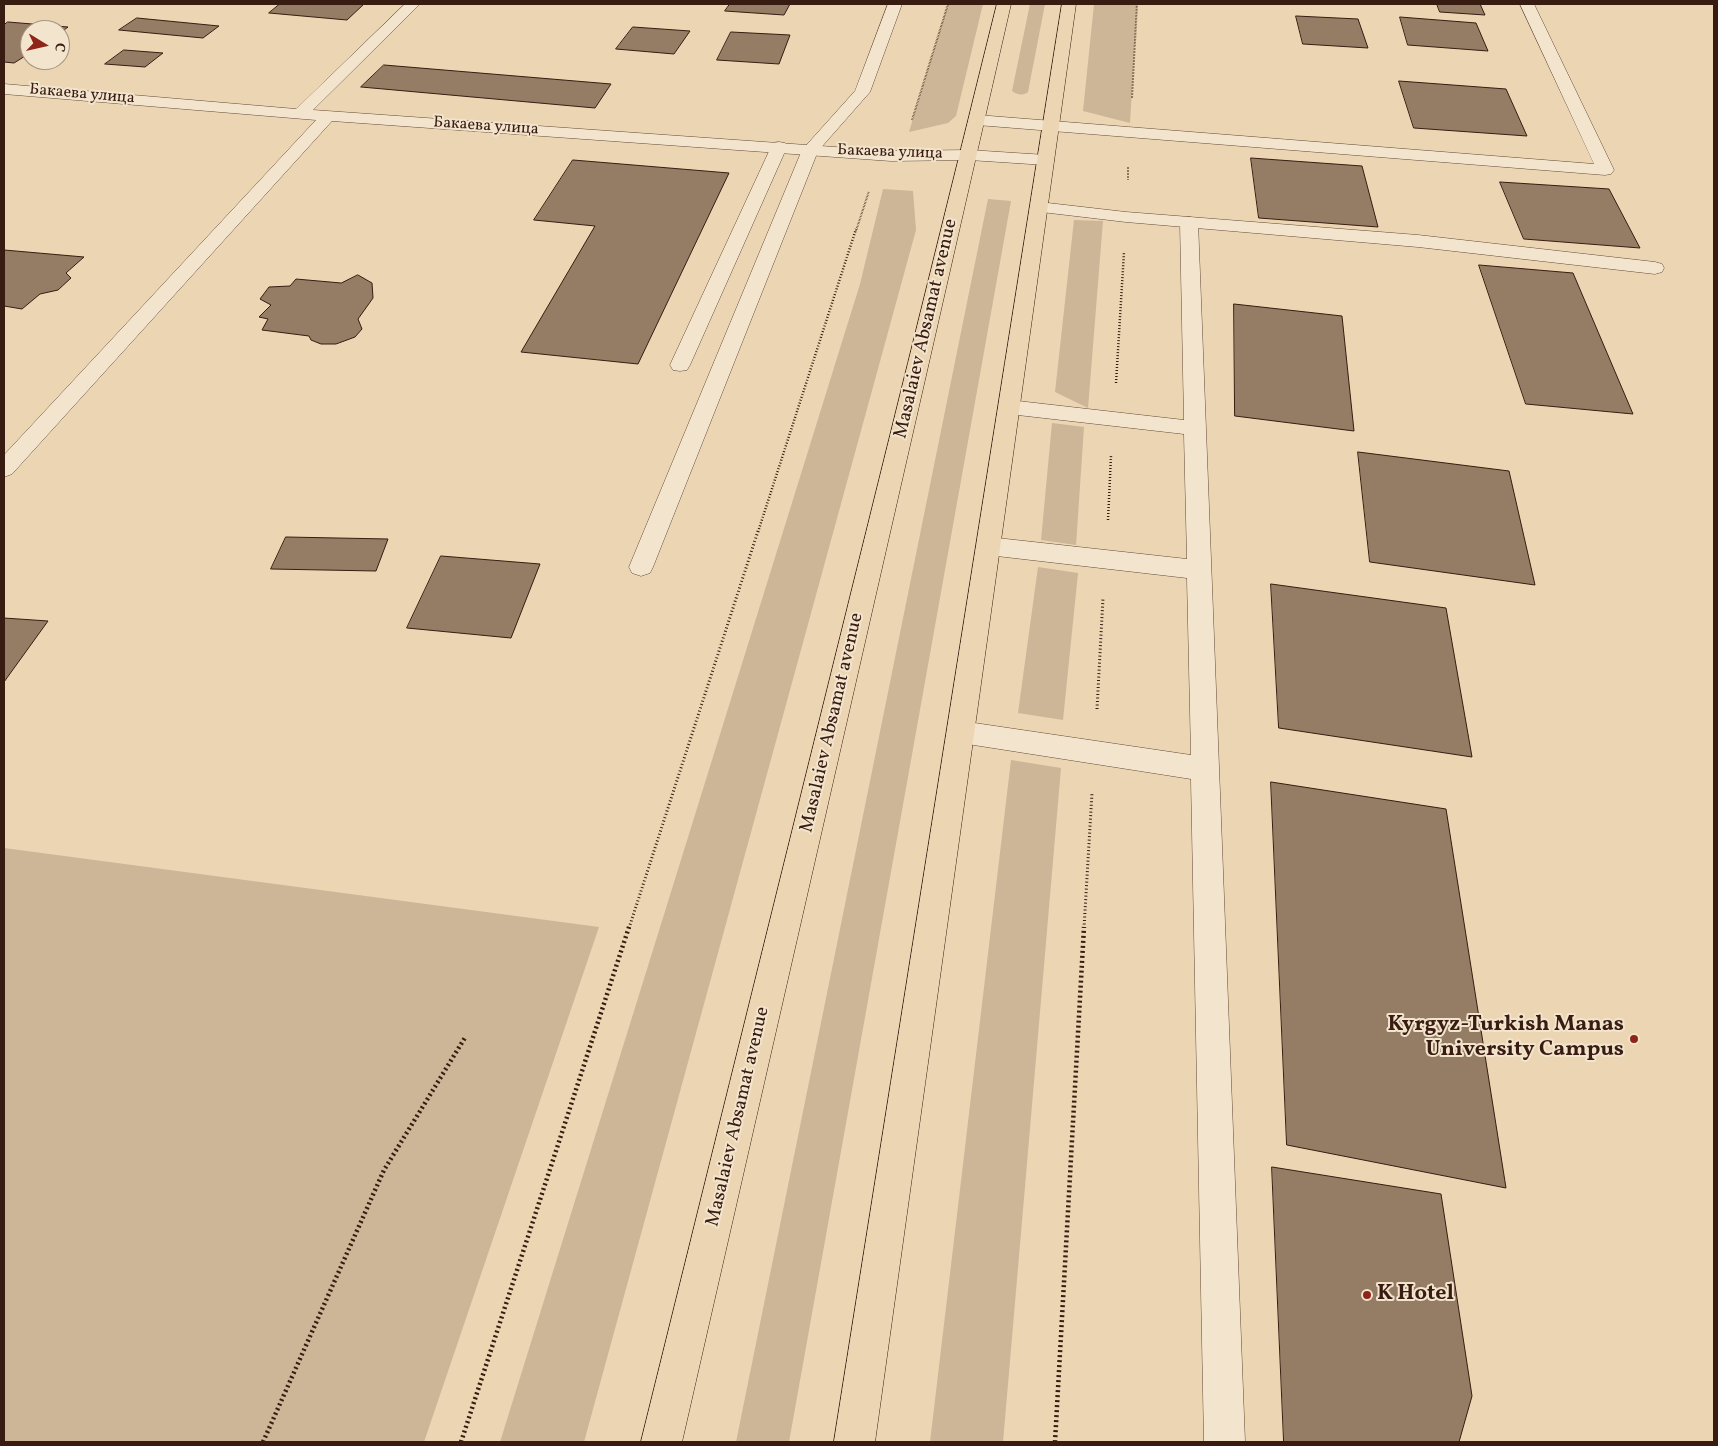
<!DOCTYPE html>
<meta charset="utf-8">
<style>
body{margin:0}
#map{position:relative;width:1718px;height:1446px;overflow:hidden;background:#ebd5b2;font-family:Vollkorn,serif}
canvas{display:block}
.frame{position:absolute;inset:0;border:5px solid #381b11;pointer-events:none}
.north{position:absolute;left:20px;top:20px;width:50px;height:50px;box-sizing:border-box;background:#f2e4cd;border:1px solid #a89482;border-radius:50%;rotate:99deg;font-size:14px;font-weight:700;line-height:20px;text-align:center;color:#381b11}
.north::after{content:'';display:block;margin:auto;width:18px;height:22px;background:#8f2418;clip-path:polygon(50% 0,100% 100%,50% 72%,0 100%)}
</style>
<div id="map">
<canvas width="1718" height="1446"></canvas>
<div class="frame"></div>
<div class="north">С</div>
</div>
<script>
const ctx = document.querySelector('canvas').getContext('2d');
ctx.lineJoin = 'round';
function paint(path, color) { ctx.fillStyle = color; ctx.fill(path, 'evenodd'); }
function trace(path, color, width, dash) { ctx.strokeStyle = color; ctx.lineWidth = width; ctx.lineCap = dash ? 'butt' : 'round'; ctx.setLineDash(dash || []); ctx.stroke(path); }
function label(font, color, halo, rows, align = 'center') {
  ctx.font = font + ' Vollkorn,serif'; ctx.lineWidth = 4; ctx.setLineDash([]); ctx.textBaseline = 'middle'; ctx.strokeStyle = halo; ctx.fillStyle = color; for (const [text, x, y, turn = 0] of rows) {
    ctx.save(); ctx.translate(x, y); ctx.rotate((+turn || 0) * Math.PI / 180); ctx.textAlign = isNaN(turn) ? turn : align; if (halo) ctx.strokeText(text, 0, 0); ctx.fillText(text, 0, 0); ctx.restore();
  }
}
paint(new Path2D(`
 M948 4H983L956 116 948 123 909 132Z
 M1030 4H1045L1028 92C1022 96 1018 95 1012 91Z
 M1094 4H1137L1130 123 1083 111Z
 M883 189 913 191 916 230 584 1442H500L860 284Z
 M988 199 1011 201 789 1442H736Z
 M1074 220 1103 221 1088 408 1055 392Z
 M1052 423 1084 427 1076 545 1041 540Z
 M1038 567 1078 573 1063 720 1018 713Z
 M1011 760 1061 768 1003 1442H930Z
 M4 848 599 927 424 1442H4Z`), '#cdb597');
const building = new Path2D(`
 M280 4H364L347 20 269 13Z
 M730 4H790L784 15 725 11Z
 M1437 4H1480L1485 15 1440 12Z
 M1296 16 1358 19 1368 48 1303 44Z
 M1400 17 1476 23 1488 51 1408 45Z
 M137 18 219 26 203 38 119 30Z
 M8 22 68 27 60 33V30H30V53L14 63 4 62V25Z
 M633 27 690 31 674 54 616 49Z
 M731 32 790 35 779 64 717 60Z
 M124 50 163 53 145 67 105 64Z
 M384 65 611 84 595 108 361 87Z
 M1399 81 1506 89 1527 136 1414 128Z
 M1251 158 1362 166 1378 227 1259 218Z
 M573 160 729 173 638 364 521 352 595 226 534 220Z
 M1500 182 1609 189 1640 248 1524 239Z
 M4 250 84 257 66 273 71 278 58 290 40 294 22 309 4 306Z
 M1479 265 1573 273 1633 414 1526 404Z
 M358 275 372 283 373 298 358 319 362 329 355 337 336 344H321L311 340 309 336 262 330 268 319 259 317 271 305 260 299 269 287 290 286 296 279 341 283Z
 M1234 304 1342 316 1354 431 1235 416Z
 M1358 452 1509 471 1535 585 1370 562Z
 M286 537 388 539 376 571 271 569Z
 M441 556 540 564 511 638 407 628Z
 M1271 584 1446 608 1472 757 1279 728Z
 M4 618 48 621 4 682Z
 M1271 782 1446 809 1506 1188 1287 1145Z
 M1272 1167 1441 1194 1472 1396 1459 1442H1284Z`);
paint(building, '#957c65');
trace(building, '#381b11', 1);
const service = new Path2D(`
 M888 4H902L870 92 818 151 653 567 650 573 641 576 632 573 629 567 802 150 855 91Z
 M779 142 785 143 787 147 690 365 687 370 680 371 673 370 670 365 771 147 773 143Z
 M1189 217 1195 218 1198 222 1245 1442H1204L1191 779 961 743 951 740 947 732 951 724 961 721 1191 755 1187 578 988 555 979 552 976 546 979 540 988 537 1187 559 1184 434 1009 414 1001 412 998 407 1001 402 1009 400 1184 420 1180 222 1183 218Z`);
const minor = new Path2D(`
 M405 4H420L313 110 891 151 969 150 1046 155 1052 156 1054 160 1052 164 1046 165 969 160 891 161 332 121 12 474 4 477V455L316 120 4 94V84L296 109Z
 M1520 4H1534L1614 170 1611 174 1605 175 977 125 971 123 969 120 971 117 977 115 1594 164Z
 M1039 202 1126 212 1418 235 1655 262 1662 264 1664 268 1662 272 1655 274 1418 247 1126 222 1033 211 1030 207 1033 203Z`);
const primary = new Path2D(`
 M997 4H1011L682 1442H641Z
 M1062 4H1076L875 1442H834Z`);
trace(service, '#654a39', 1);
trace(minor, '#654a39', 1);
trace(primary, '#381b11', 1);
trace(new Path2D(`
 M1132 98 1137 4
 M912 120 948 4
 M1128 167V180
 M856 231 869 191`), '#381b11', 2, [0.5, 1]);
trace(new Path2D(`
 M1116 383 1124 252
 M1108 520 1111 456
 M758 532 856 229`), '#381b11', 2.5, [1, 2]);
trace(new Path2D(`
 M1097 709 1103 598
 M629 928 758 531
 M1084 928 1092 793`), '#381b11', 3, [1, 2.5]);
trace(new Path2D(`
 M263 1442 384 1170 466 1036
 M461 1442 629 927
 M1055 1442 1084 927`), '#381b11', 4.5, [2, 3]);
paint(service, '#f2e4cd');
paint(minor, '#f2e4cd');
paint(primary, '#ebd5b2');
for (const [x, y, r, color] of [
 [1634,1039,5,"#8f2418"],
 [1367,1295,5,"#8f2418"]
]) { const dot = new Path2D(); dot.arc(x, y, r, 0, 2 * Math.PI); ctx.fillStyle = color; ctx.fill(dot); trace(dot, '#f2e4cd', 2); }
label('16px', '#381b11', '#f2e4cd', [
 ["Бакаева улица",82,95,5],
 ["Бакаева улица",486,127,4],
 ["Бакаева улица",890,153,2]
]);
label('19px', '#381b11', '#f2e4cd', [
 ["Masalaiev Absamat avenue",927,329,-77],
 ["Masalaiev Absamat avenue",833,723,-77],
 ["Masalaiev Absamat avenue",739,1117,-77]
]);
label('bold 22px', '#381b11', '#f2e4cd', [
 ["Kyrgyz-Turkish Manas",1624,1026],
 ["University Campus",1624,1051],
 ["K Hotel",1377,1295,"left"]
], 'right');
</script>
